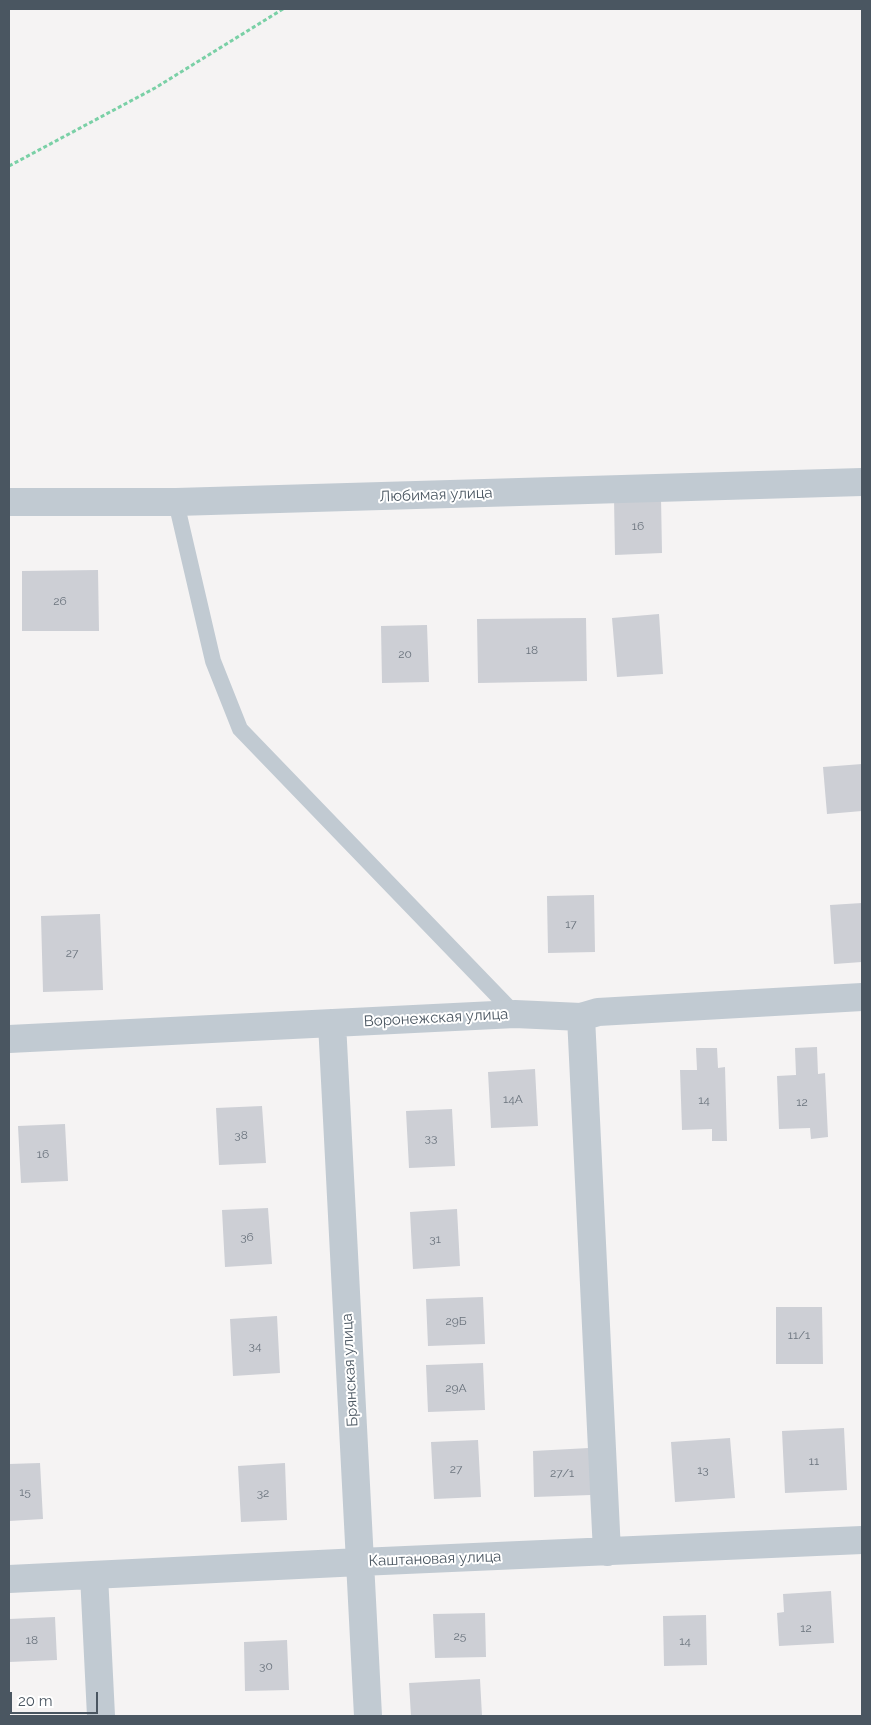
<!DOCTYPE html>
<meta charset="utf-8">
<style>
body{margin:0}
#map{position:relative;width:871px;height:1725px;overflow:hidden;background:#f5f3f3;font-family:Raleway,sans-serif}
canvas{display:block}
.frame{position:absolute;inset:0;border:10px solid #4a5661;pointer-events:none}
.scale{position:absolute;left:10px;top:1692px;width:88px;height:22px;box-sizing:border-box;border:2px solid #4a5661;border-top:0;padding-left:6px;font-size:15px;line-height:18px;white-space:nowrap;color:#4a5661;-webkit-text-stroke:4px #fff;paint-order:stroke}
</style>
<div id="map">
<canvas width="871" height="1725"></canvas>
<div class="frame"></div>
<div class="scale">20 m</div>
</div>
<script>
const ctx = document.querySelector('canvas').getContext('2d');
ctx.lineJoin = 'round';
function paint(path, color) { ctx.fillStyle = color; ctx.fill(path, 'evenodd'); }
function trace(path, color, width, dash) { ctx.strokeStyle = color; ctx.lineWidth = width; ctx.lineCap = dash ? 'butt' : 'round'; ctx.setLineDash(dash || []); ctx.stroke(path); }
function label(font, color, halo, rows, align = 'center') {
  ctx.font = font + ' Raleway,sans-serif'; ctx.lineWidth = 4; ctx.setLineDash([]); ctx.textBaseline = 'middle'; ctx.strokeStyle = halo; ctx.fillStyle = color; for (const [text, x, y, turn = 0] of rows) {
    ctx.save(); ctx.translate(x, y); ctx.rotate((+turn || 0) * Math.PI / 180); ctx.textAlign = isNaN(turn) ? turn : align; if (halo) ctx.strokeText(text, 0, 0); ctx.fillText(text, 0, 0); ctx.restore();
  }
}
paint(new Path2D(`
 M661 497 662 553 615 555 614 498Z
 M98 570 99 631H22V571Z
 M659 614 663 674 617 677 612 618Z
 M586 618 587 681 478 683 477 619Z
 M427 625 429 682 382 683 381 626Z
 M862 764V811L827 814 823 767Z
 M594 895 595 952 548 953 547 896Z
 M862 903V962L834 964 830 905Z
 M100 914 103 990 43 992 41 916Z
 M817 1047 818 1074 825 1073 828 1137 811 1139 810 1128 779 1129 777 1076 796 1075 795 1048Z
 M696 1048H717L718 1068 725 1067 727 1141H712V1129L682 1130 680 1070H697Z
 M535 1069 538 1126 491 1128 488 1072Z
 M262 1106 266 1163 219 1165 216 1108Z
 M452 1109 455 1166 409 1168 406 1111Z
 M65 1124 68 1181 21 1183 18 1126Z
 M268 1208 272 1264 225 1267 222 1210Z
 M457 1209 460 1266 413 1269 410 1212Z
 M483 1297 485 1344 428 1346 426 1299Z
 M776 1307H822L823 1364H776Z
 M277 1316 280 1373 233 1376 230 1319Z
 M483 1363 485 1410 428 1412 426 1365Z
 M844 1428 847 1490 785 1493 782 1431Z
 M730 1438 735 1498 675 1502 671 1442Z
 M478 1440 481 1497 434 1499 431 1442Z
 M589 1448 591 1495 534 1497 533 1451Z
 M40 1463 43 1519 9 1521V1464Z
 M285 1463 287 1520 241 1522 238 1466Z
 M831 1591 834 1643 779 1646 777 1613 784 1612 783 1594Z
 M485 1613 486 1657 435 1658 433 1614Z
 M706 1615 707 1665 664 1666 663 1616Z
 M55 1617 57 1660 9 1662V1619Z
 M287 1640 289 1690 245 1691 244 1642Z
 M480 1679 482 1716H411L409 1683Z`), '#cdcfd5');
trace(new Path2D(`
 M9 166 155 88 283 9`), '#7ad0a6', 3, [4, 2.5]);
trace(new Path2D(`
 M176 502 213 661 240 729 515 1014`), '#c1cad2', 16);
trace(new Path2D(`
 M9 502H176L862 482
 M581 1017 607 1552
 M332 1023 368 1716
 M9 1039 515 1014 581 1017 598 1012 862 997
 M94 1575 101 1716
 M9 1579 360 1562 862 1540`), '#c1cad2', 28);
label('12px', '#6b747e', null, [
 ["16",638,526],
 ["26",60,601],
 ["18",532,650],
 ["20",405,654],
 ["17",571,924],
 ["27",72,953],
 ["14А",513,1099],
 ["14",704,1100],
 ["12",802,1102],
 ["38",241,1135],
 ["33",431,1138],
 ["16",43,1154],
 ["36",247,1237],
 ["31",435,1239],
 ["29Б",456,1321],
 ["11/1",799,1335],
 ["34",255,1346],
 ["29А",456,1388],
 ["11",814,1461],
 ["27",456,1469],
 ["13",703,1470],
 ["27/1",562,1473],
 ["15",25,1492],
 ["32",263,1493],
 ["12",806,1628],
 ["25",460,1636],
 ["18",32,1640],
 ["14",685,1641],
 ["30",266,1666]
]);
label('15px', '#4a5661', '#fff', [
 ["Любимая улица",436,495,-2],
 ["Воронежская улица",436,1018,-3],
 ["Брянская улица",350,1370,-93],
 ["Каштановая улица",435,1559,-2]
]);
</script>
